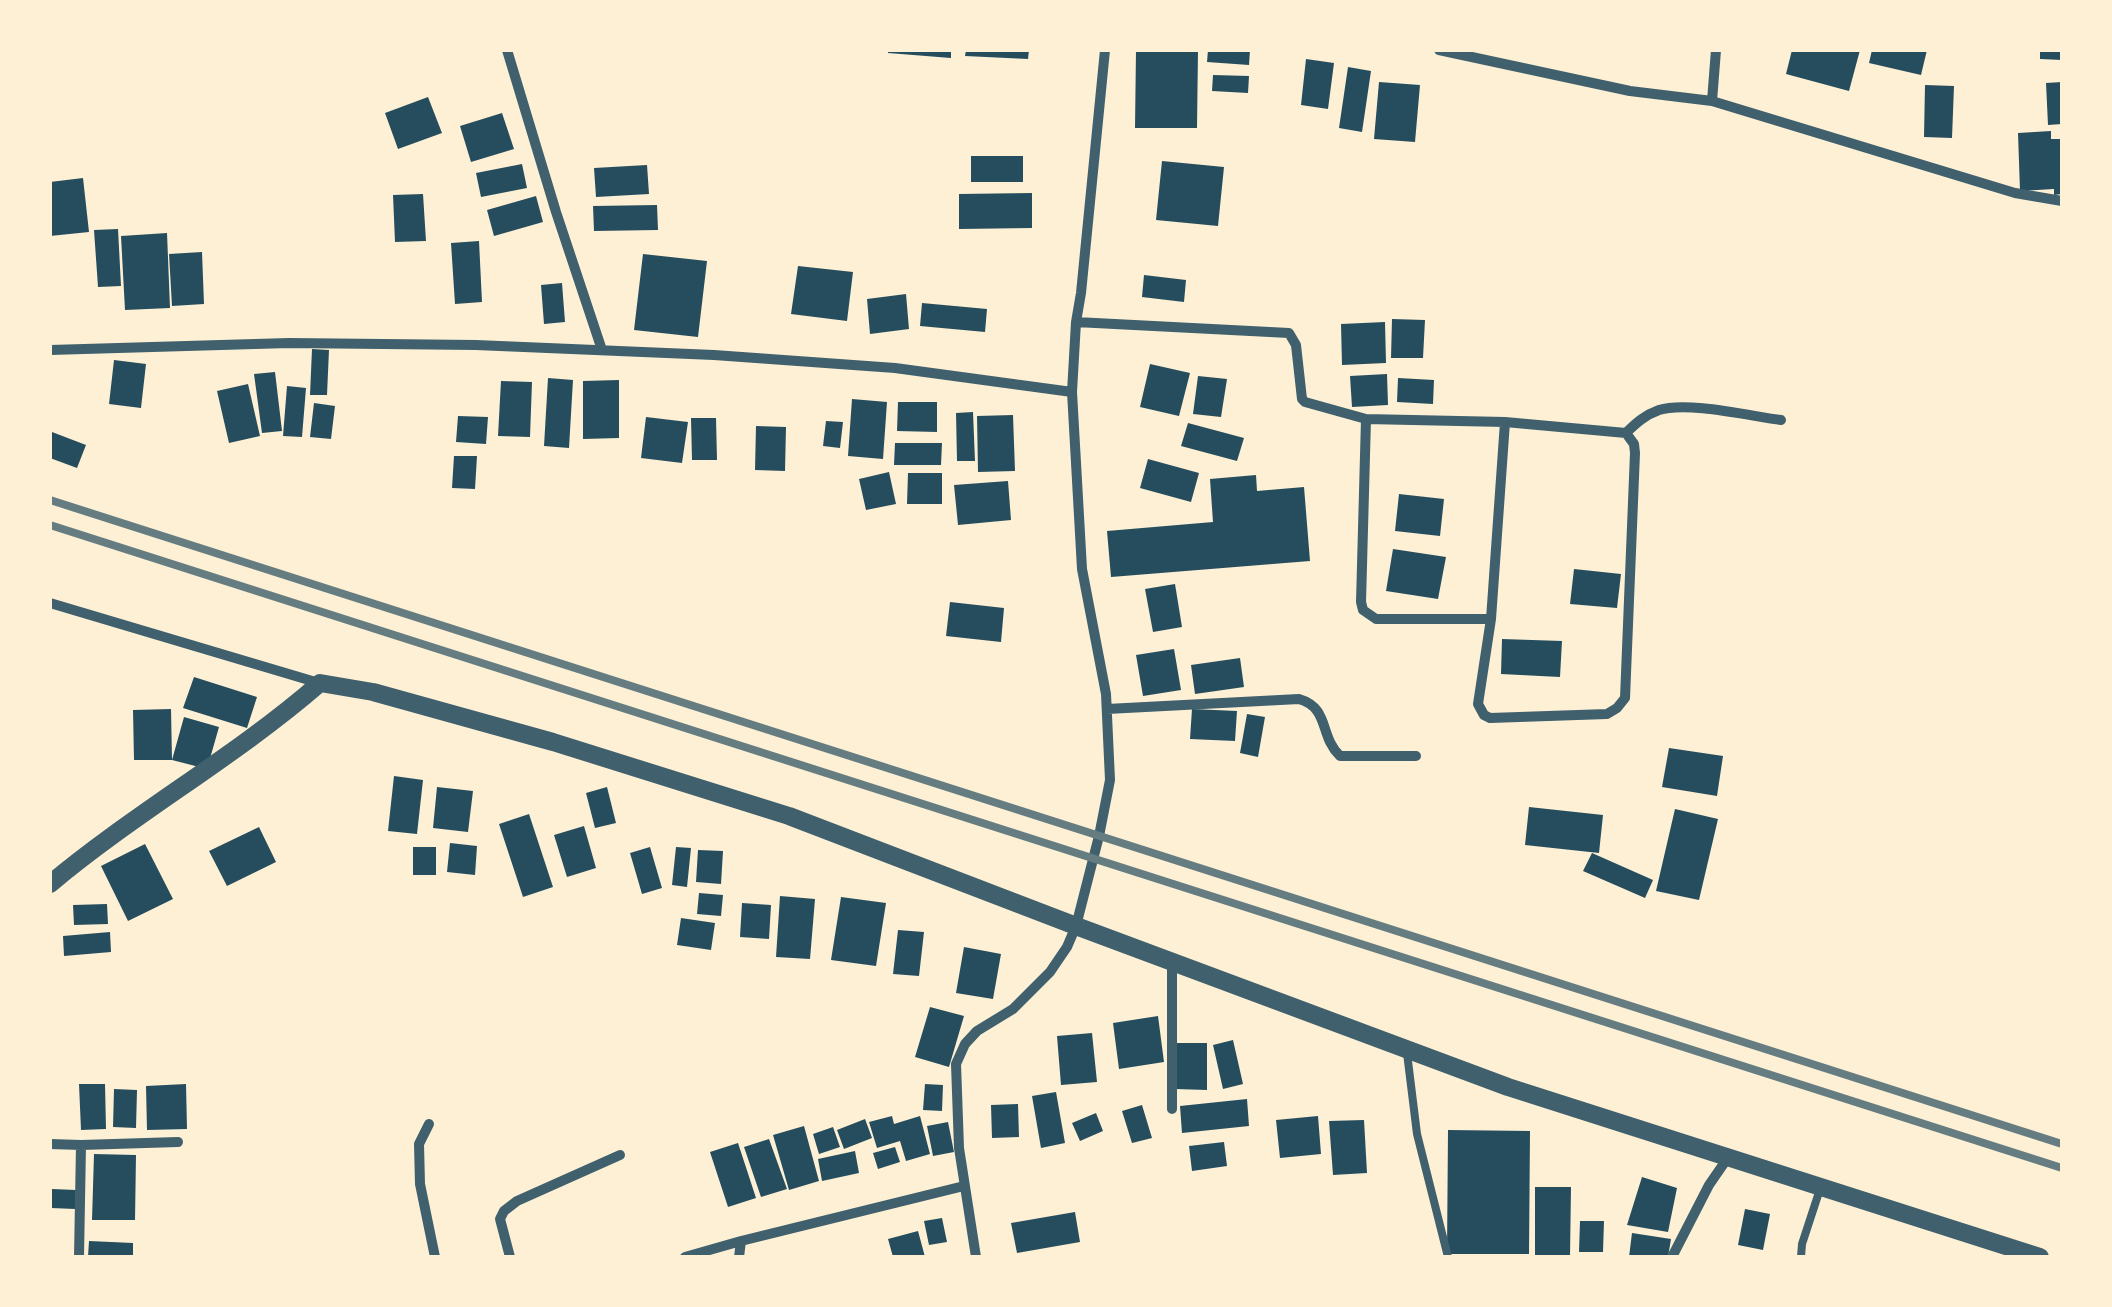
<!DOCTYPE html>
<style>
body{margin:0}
#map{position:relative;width:2112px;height:1307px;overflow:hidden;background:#fdf0d5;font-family:"Sofia Sans Condensed",sans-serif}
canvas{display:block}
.frame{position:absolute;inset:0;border:52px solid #fdf0d5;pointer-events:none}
</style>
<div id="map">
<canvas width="2112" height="1307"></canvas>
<div class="frame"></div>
</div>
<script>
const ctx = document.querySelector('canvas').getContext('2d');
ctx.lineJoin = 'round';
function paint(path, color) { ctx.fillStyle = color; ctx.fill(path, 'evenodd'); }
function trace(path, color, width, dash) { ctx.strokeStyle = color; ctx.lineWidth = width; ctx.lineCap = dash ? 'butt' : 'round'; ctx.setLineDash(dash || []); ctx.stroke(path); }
paint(new Path2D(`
 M888 50H951V58L888 53Z
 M966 50H1029L1028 59 965 56Z
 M1136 50H1198L1197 128H1135Z
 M1208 50H1250L1249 65 1207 62Z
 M1792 50H1860L1849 91 1786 74Z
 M1872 50H1927L1921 75 1869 63Z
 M2040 50H2062V60L2040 59Z
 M1306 59 1334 63 1328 109 1301 105Z
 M1348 67 1371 71 1362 132 1339 128Z
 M1213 75 1249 76 1248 93 1212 91Z
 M1379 82 1420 85 1415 142 1374 139Z
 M2062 82V124L2048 125 2046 83Z
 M1925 85 1954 86 1952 138 1924 137Z
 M428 97 442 133 398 149 385 113Z
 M502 113 514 149 471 162 460 126Z
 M2051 131V139H2062V194L2054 195V189L2020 191 2018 133Z
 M971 156H1023V182H971Z
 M1162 161 1224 167 1218 226 1156 220Z
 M522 164 527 188 481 197 476 173Z
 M647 165 649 194 596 197 594 168Z
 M83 178 89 232 50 236V182Z
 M1032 193V228L959 229V194Z
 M423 194 426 241 395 242 393 195Z
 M536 196 543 222 494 236 487 210Z
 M657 205 658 230 594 231 593 206Z
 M118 229 121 286 98 287 94 230Z
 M167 233 170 308 125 310 121 236Z
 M479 241 482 302 455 304 451 243Z
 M202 252 204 304 172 306 169 254Z
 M643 254 707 261 698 337 634 330Z
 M798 266 853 272 847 321 791 314Z
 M1144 275 1186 280 1184 302 1142 297Z
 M562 283 565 322 544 324 541 285Z
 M906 294 909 329 870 334 867 299Z
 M922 303 987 309 985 332 920 326Z
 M1392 319 1425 320 1423 358H1391Z
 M1385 322 1386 363 1342 365 1341 324Z
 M312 349 329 350 327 395H310Z
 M114 360 146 364 141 408 109 404Z
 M1150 364 1190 373 1179 416 1140 407Z
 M275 372 282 431 262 433 254 374Z
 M1387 374 1388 405 1352 407 1350 376Z
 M1198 376 1227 379 1221 417 1193 414Z
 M548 378 573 380 569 448 544 446Z
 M1398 378 1434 380 1433 404 1397 402Z
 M619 380V438L583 439V381Z
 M501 381 532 382 530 437 498 436Z
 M248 384 260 436 229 443 217 391Z
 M287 386 306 388 302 437 283 436Z
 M852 399 887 402 883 459 848 456Z
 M898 402H937V432L897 431Z
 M314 403 335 406 331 439 310 437Z
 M973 412 975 461H957L956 413Z
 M1013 415 1015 471 978 472 977 416Z
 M458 416 488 417 486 444 456 442Z
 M646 417 688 422 682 463 641 458Z
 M691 418H716L717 460H692Z
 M826 421 843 422 840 448 823 446Z
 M1188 423 1244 438 1237 461 1181 446Z
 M756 426 786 427 785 471 755 470Z
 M52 432 86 445 77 468 50 458Z
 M895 443H942L941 465H894Z
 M454 456H477L475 489 452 488Z
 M1148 459 1199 473 1191 502 1140 488Z
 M889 472 896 504 866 510 859 479Z
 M908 473H942V504H907Z
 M1256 475 1257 491 1304 487 1310 561 1111 577 1107 531 1213 522 1210 479Z
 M1008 481 1011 520 958 525 954 485Z
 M1399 494 1444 499 1440 536 1395 531Z
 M1393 549 1446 557 1438 599 1386 591Z
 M1574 569 1621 574 1617 608 1570 604Z
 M1175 584 1182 627 1153 632 1145 589Z
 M950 602 1004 608 1001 642 946 636Z
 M1502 639 1562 641 1560 677 1501 674Z
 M1174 649 1181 690 1143 696 1136 655Z
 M1240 658 1244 687 1195 694 1191 665Z
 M194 677 257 697 247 728 183 708Z
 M171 709 172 760H134L133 710Z
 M1192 709 1237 711 1235 741 1190 739Z
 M1247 714 1265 717 1258 757 1240 753Z
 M184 717 219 727 207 769 172 760Z
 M1669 748 1723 756 1717 796 1662 787Z
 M394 776 423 780 417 834 388 831Z
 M437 787 473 791 468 832 433 828Z
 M607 787 616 823 595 828 586 793Z
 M1529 807 1603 815 1599 853 1525 845Z
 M1675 809 1718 819 1699 900 1656 891Z
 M529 814 553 887 523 897 499 824Z
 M584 826 596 868 567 877 554 835Z
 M259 827 276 862 227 886 209 851Z
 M450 843 477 846 475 875 447 872Z
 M145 844 173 899 128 921 101 866Z
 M413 847H436V875H413Z
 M650 847 662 888 642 894 630 853Z
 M676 847 691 848 687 887 672 885Z
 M698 850 723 851 721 884 696 882Z
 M1592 853 1653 880 1645 898 1583 871Z
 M699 893 723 895 721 916 697 914Z
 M780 896 815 899 810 959 776 957Z
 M841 897 886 903 876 966 831 960Z
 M742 903 771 905 769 939 740 937Z
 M107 904 108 924 74 925 73 905Z
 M681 918 715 923 711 950 677 945Z
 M898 930 924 932 919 976 893 974Z
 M110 932 111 952 64 956 63 936Z
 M964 947 1001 954 993 999 956 993Z
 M930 1007 964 1016 949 1067 915 1057Z
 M1158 1016 1164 1062 1119 1069 1113 1023Z
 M1092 1033 1097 1082 1061 1085 1057 1036Z
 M1233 1040 1243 1084 1223 1089 1213 1045Z
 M1175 1043H1207V1090L1175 1089Z
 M79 1084H105L106 1129 81 1130Z
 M186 1084 187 1129 147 1130 146 1086Z
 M925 1084 943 1085 942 1111 923 1110Z
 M114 1089 137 1090 136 1128 113 1127Z
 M1056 1092 1065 1143 1041 1148 1032 1096Z
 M1247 1099 1249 1126 1182 1133 1180 1106Z
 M1018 1104 1019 1137 992 1138 991 1105Z
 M1142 1105 1152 1138 1132 1143 1122 1111Z
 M1096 1113 1103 1131 1080 1141 1072 1123Z
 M892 1116 894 1124 920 1116 930 1154 906 1161 900 1141 877 1148 869 1122Z
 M1318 1116 1321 1154 1280 1158 1276 1120Z
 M865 1119 872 1138 844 1149 837 1130Z
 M1364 1120 1367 1173 1333 1175 1329 1121Z
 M948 1122 954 1152 933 1156 927 1126Z
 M804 1126 819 1181 789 1190 773 1135Z
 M833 1127 840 1147 819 1154 813 1134Z
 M1448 1130 1530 1131 1529 1254H1447Z
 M769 1139 787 1189 761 1197 744 1147Z
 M1224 1142 1227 1166 1192 1171 1189 1146Z
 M738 1143 756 1198 728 1207 710 1152Z
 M895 1147 900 1162 878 1169 873 1153Z
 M855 1151 859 1173 822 1181 818 1159Z
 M94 1154 136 1155 135 1220H92Z
 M1642 1177 1677 1188 1668 1232 1627 1225Z
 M1535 1187H1571L1570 1256H1535Z
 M52 1189 76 1190 75 1209 51 1208Z
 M1745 1209 1770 1214 1763 1250 1738 1245Z
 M1075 1212 1080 1242 1017 1253 1011 1223Z
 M942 1218 947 1242 929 1245 924 1221Z
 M1580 1221H1604L1603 1252H1579Z
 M918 1231 925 1257H893L888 1239Z
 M1632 1233 1671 1239 1668 1257H1629Z
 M89 1241 133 1243V1257H88Z`), '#264d5e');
trace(new Path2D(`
 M1407 1053 1417 1134 1448 1257
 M1801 1257 1802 1244 1821 1186`), '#3f606c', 8);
trace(new Path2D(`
 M507 50 556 212 602 350
 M1439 50 1630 91 1712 101 2015 193 2062 201
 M1712 101 1716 50
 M1076 322 1289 333 1296 345 1302 399 1305 402 1366 419 1505 422 1626 433 1634 444 1635 453 1625 698 1617 708 1607 714 1490 718 1484 715 1478 704 1491 619 1505 422
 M50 350 289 343 476 345 714 355 895 368 1072 392
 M1366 419 1361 602 1363 610 1376 619H1491
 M1626 433C1636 423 1645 415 1659 410 1687 401 1750 416 1781 420
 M50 603 319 683
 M1107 709 1299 699C1330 708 1319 736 1340 756H1416
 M1172 961V1109
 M429 1124 419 1144 420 1184 435 1257
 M50 1144 81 1145 79 1257
 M81 1145 178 1142
 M510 1257 500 1219 504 1211 517 1201 620 1155
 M685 1257 741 1241 964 1186
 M739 1257 741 1241
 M976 1257 959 1148 956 1064 965 1044 977 1031 1013 1009 1050 972 1067 947 1076 926 1099 836 1110 780 1106 694 1082 569 1072 392 1076 322 1081 293 1105 50
 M1672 1257 1709 1185 1729 1156`), '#3f606c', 10);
trace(new Path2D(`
 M50 884C136 812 235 757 320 683L373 692 553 742 789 816 1076 926 1508 1087 2040 1257`), '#3f606c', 18);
trace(new Path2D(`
 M50 500 2062 1144
 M50 525 2062 1168`), '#657d81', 8);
</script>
